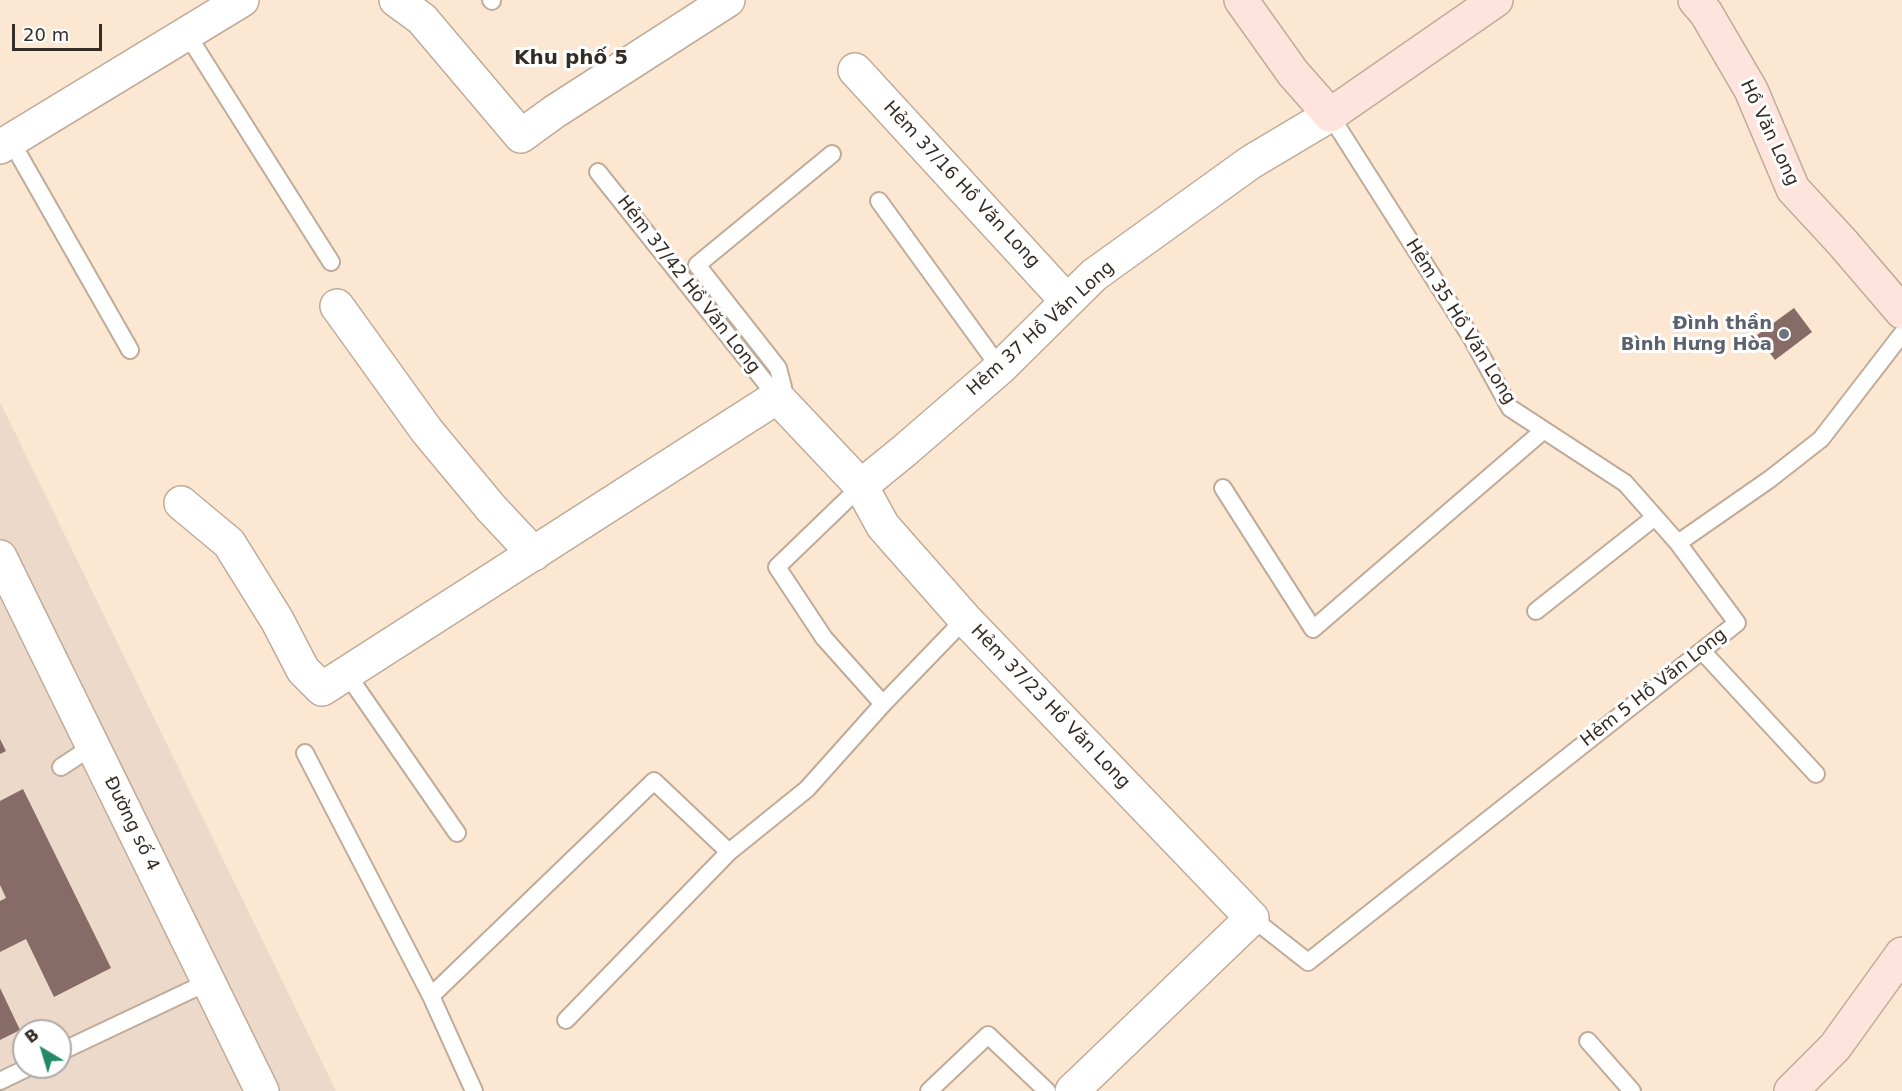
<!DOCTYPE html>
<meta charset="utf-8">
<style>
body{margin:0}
#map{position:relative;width:1902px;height:1091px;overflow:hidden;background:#fce7d3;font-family:"DejaVu Sans",sans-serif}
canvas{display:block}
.north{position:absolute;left:12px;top:1019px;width:60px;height:60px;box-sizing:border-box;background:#fff;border:2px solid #aeaba8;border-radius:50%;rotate:322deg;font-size:16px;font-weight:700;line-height:24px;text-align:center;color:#352d25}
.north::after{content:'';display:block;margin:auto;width:21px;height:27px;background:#248a66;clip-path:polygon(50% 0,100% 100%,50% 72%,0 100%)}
.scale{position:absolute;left:12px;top:24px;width:90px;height:27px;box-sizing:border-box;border:3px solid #352d25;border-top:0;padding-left:8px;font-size:18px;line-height:21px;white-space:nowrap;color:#352d25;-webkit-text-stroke:4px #fff;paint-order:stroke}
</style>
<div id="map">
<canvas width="1902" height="1091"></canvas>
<div class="north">B</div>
<div class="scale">20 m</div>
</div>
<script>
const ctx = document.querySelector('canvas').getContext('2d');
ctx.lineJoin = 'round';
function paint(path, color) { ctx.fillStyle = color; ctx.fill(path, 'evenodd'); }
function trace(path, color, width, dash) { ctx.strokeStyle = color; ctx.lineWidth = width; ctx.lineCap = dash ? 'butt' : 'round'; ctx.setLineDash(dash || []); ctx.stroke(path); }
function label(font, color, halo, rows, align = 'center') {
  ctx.font = font + ' "DejaVu Sans",sans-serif'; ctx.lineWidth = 6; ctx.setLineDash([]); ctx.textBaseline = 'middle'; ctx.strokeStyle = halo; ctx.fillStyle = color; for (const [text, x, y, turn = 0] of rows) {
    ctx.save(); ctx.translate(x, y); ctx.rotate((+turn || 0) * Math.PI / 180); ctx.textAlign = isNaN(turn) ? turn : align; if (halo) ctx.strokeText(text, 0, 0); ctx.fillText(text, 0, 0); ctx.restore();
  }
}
paint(new Path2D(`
 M0 402 336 1091H0ZM24 1031H60V1067H24Z`), '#ecd9ca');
paint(new Path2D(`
 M1794 308 1812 332 1775 360 1757 335Z
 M0 739 6 751 0 754Z
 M23 789 111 968 54 997 26 939 0 952V901L6 898 0 885V801Z
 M0 988 20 1030 0 1040Z`), '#866b66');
const lane = new Path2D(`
 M491 0 492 1
 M187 34 331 262
 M11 141 130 350
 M598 172 777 397 783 387 778 368 697 265 832 154
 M879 201 1000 368
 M861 486 777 567 824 638 883 704
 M1223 488 1313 629 1544 430
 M1678 543 1770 479 1821 439 1902 334
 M1536 611 1655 517
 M1702 651 1816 774
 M347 674 457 833
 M305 753 431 996 474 1091
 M61 767 93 746
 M1252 918 1308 962 1737 623 1678 543 1625 483 1510 408 1471 337 1330 115
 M431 996 654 781 729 852 807 789 883 704 965 619
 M566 1020 729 852
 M1588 1041 1632 1091
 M60 1052 208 982
 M0 1081 29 1067
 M929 1091 988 1035 1047 1091`);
const street = new Path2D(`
 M396 0 422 19 521 136 554 112 728 0
 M855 70 1067 301
 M0 147 242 0
 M337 306 427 431 491 508 534 554
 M861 486 904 451 1000 368 1094 275 1251 162 1330 115
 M181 503 229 543 277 620 303 670 322 689 777 397 861 486 883 526 965 619 1252 918 1072 1091
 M0 557 262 1091`);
const secondary = new Path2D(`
 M1241 0 1293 73 1330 115 1496 0
 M1695 0 1706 13 1751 90 1793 189 1842 242 1902 312
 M1791 1091 1835 1047 1902 954`);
trace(lane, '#bfab98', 20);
trace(street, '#bfab98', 36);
trace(secondary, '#bfab98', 36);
trace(lane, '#fff', 16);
trace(street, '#fff', 33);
trace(secondary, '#fee4dc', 33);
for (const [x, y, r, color] of [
 [1784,334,6,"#6b7280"]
]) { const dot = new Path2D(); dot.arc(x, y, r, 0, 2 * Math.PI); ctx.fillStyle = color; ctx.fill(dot); trace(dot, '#fff', 2); }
label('18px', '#352d25', '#fff', [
 ["Hồ Văn Long",1769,133,65],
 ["Hẻm 37/16 Hồ Văn Long",961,185,47],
 ["Hẻm 37/42 Hồ Văn Long",688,285,52],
 ["Hẻm 35 Hồ Văn Long",1460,322,58],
 ["Hẻm 37 Hồ Văn Long",1041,329,-42],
 ["Hẻm 5 Hồ Văn Long",1654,688,-38],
 ["Hẻm 37/23 Hồ Văn Long",1050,707,46],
 ["Đường số 4",131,824,64]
]);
label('bold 18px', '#5b616d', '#fff', [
 ["Đình thần",1772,324],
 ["Bình Hưng Hòa",1772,345]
], 'right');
label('bold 20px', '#352d25', '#fff', [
 ["Khu phố 5",571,59]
]);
</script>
